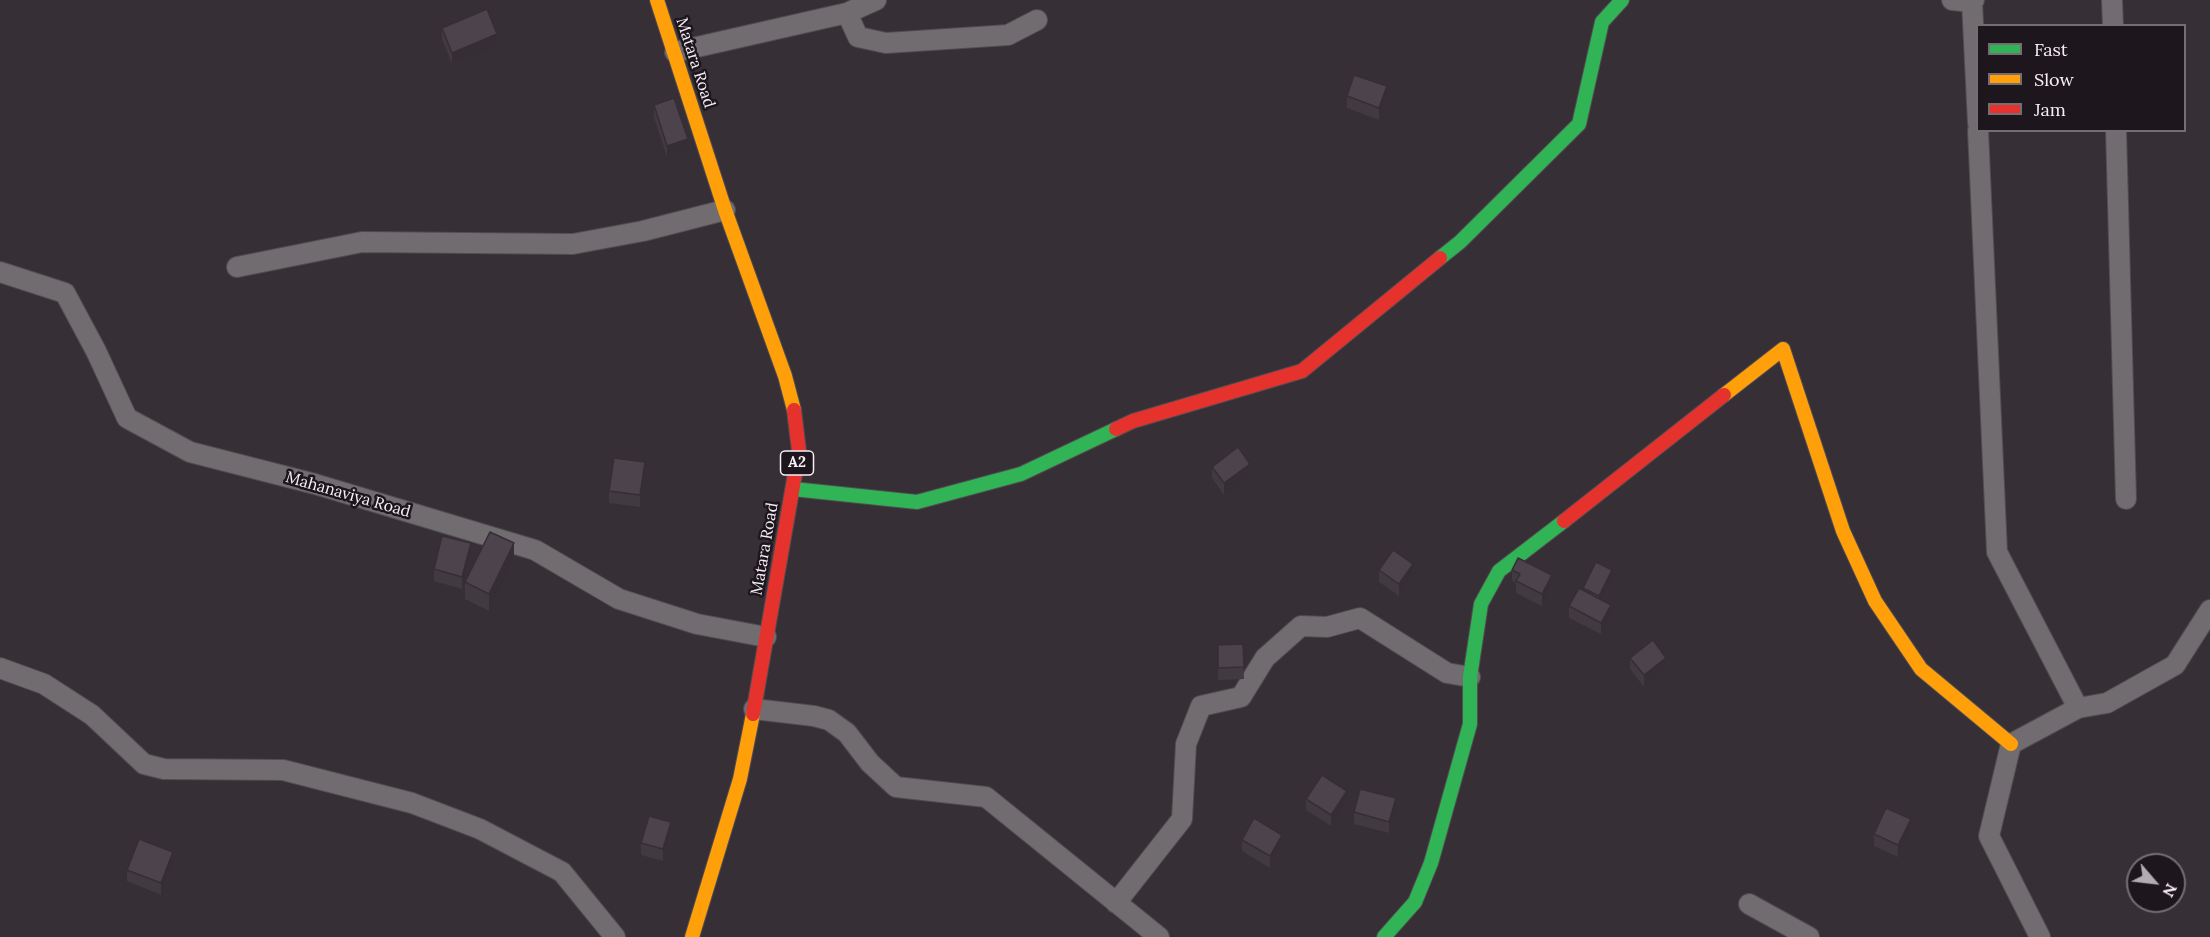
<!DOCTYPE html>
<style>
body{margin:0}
#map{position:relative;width:2210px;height:937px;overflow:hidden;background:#363036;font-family:Lora,serif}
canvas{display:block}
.legend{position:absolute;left:1976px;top:24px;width:210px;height:108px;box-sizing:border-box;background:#1d171d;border:2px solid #746d74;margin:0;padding:8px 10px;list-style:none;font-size:18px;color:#f7eef7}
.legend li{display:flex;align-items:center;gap:12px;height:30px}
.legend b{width:30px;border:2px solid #746d74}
.north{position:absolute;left:2126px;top:853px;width:60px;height:60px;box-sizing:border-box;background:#1d171d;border:2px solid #746d74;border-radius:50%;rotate:118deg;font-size:16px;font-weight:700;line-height:24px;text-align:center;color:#f7eef7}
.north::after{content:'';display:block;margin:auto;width:21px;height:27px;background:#b3acb3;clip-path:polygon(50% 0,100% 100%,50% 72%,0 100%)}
</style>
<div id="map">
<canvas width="2210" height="937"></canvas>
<ul class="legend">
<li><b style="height:8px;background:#30b455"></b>Fast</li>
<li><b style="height:8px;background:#ff9f0a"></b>Slow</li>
<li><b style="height:8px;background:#e5322d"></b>Jam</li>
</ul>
<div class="north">N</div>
</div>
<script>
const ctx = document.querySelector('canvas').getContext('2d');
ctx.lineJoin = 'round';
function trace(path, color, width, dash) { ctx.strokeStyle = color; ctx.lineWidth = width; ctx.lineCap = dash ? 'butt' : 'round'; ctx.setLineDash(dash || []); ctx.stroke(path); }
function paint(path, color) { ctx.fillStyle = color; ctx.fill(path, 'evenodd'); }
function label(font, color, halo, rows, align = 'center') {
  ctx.font = font + ' Lora,serif'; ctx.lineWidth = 5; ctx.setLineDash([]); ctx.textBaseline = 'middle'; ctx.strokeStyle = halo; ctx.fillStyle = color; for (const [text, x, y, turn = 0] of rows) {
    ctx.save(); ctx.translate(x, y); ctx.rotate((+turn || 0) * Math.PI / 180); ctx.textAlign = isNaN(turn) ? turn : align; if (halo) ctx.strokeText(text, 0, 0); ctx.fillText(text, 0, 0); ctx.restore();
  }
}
const street = new Path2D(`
 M1952 0 1972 2 1974 0
 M2112 0 2113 26
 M1972 2 1978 123
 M847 13 858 37 886 43 1008 35 1037 20
 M675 52 847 13 876 0
 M1978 130 1997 552 2078 708
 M2116 130 2126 499
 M237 267 362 242 573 244 643 231 725 210
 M0 272 65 293 96 351 127 418 190 452 315 484 535 550 619 599 697 624 766 637
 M0 668 44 684 92 715 144 764 164 769 283 770 412 803 480 829 562 872 615 937
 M754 709 814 716 829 720 847 733 870 763 896 787 986 797 1159 937
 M1116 903 1182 819 1186 744 1201 706 1241 697 1265 658 1301 626 1327 627 1360 618 1447 673 1470 677
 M1749 904 1809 937
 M2040 937 1989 836 2011 744 2078 708 2107 703 2175 665 2210 610`);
const fast = new Path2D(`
 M1440 258 1460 242 1579 124 1602 22 1622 0
 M793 489 917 502 1021 474 1116 429
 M1384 937 1415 902 1431 863 1470 724V677L1481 604 1499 571 1564 521`);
const slow = new Path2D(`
 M657 0 725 210 785 376 794 410
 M1724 395 1783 349 1843 531 1875 601 1921 669 2011 744
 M692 937 740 779 753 714`);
const jam = new Path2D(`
 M1116 429 1133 421 1302 371 1440 258
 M1564 521 1724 395
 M753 714 799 451 794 410`);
trace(street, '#514c51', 22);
trace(fast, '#514c51', 16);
trace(slow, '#514c51', 16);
trace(jam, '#514c51', 16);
trace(street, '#706c70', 20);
trace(fast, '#30b455', 14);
trace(slow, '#ff9f0a', 14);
trace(jam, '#e5322d', 14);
paint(new Path2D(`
 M442 28 497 46 452 64 442 39Z
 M1347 96 1387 98 1379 120 1347 108Z
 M654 105 688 150 667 157 654 117Z
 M1212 467 1250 476 1224 495 1212 478Z
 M645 474 640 507 609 503V491Z
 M471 555 462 589 434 581V569Z
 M514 561 489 611 465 599V582Z
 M1379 570 1413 576 1399 596 1379 582Z
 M1512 570 1552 586 1542 606 1516 593V583L1512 581Z
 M1612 582 1603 601 1611 616 1601 634 1569 618V606L1583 590V588Z
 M1243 644 1244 679 1218 680V645Z
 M1630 658 1666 670 1644 687 1630 669Z
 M1306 799 1347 802 1331 826 1306 810Z
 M1396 810 1389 833 1354 824V812Z
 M1911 831 1898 857 1874 846V834Z
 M671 834 663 861 641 855V843Z
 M1242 840 1282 846 1270 868 1242 851Z
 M173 864 161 895 127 881V870Z`), '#413a41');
paint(new Path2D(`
 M497 34V46L452 64V53Z
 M1387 86V98L1379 120V108Z
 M688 139V150L667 157V146Z
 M645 462V474L640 507V495Z
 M1250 464V476L1224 495V483Z
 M471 543V555L462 589V577Z
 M514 543V561L489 611V594Z
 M1413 564V576L1399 596V584Z
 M1612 570V582L1599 608V596Z
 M1552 575V586L1542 606V594Z
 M1611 605V616L1601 634V623Z
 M1666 658V670L1644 687V675Z
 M1347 791V802L1331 826V815Z
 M1396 798V810L1389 833V822Z
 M1911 819V831L1898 857V845Z
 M671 822V834L663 861V849Z
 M1282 835V846L1270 868V856Z
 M173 852V864L161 895V883Z`), '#352f35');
const building = new Path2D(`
 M487 9 497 34 452 53 442 28Z
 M1354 75 1387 86 1379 108 1347 96Z
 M674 98 688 139 667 146 654 105Z
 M1238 447 1250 464 1224 483 1212 467Z
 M614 458 645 462 640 495 609 491Z
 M490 532 514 543 489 594 465 582Z
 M442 536 471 543 462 577 434 569Z
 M1393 550 1413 564 1399 584 1379 570Z
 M1518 558 1552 575 1542 594 1516 581 1520 574 1512 570Z
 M1596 562 1612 570 1599 596 1583 588Z
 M1579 588 1611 605 1601 623 1569 606Z
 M1653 640 1666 658 1644 675 1630 658Z
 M1243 644 1244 667 1218 668V645Z
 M1322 775 1347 791 1331 815 1306 799Z
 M1360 789 1396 798 1389 822 1354 812Z
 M1886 808 1911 819 1898 845 1874 834Z
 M649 816 671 822 663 849 641 843Z
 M1254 818 1282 835 1270 856 1242 840Z
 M139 839 173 852 161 883 127 870Z`);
paint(building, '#4c434c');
trace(building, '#352f35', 1.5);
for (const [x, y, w] of [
 [797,463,33]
]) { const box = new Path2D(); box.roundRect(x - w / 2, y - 12, w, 24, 4.5); ctx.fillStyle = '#1d171d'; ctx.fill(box); trace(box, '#f7eef7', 1.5); }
label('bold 15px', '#f7eef7', null, [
 ["A2",797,463]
]);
label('16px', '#f7eef7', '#1d171d', [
 ["Matara Road",695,63,72],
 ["Mahanaviya Road",348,495,16],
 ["Matara Road",765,549,-80]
]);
</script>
